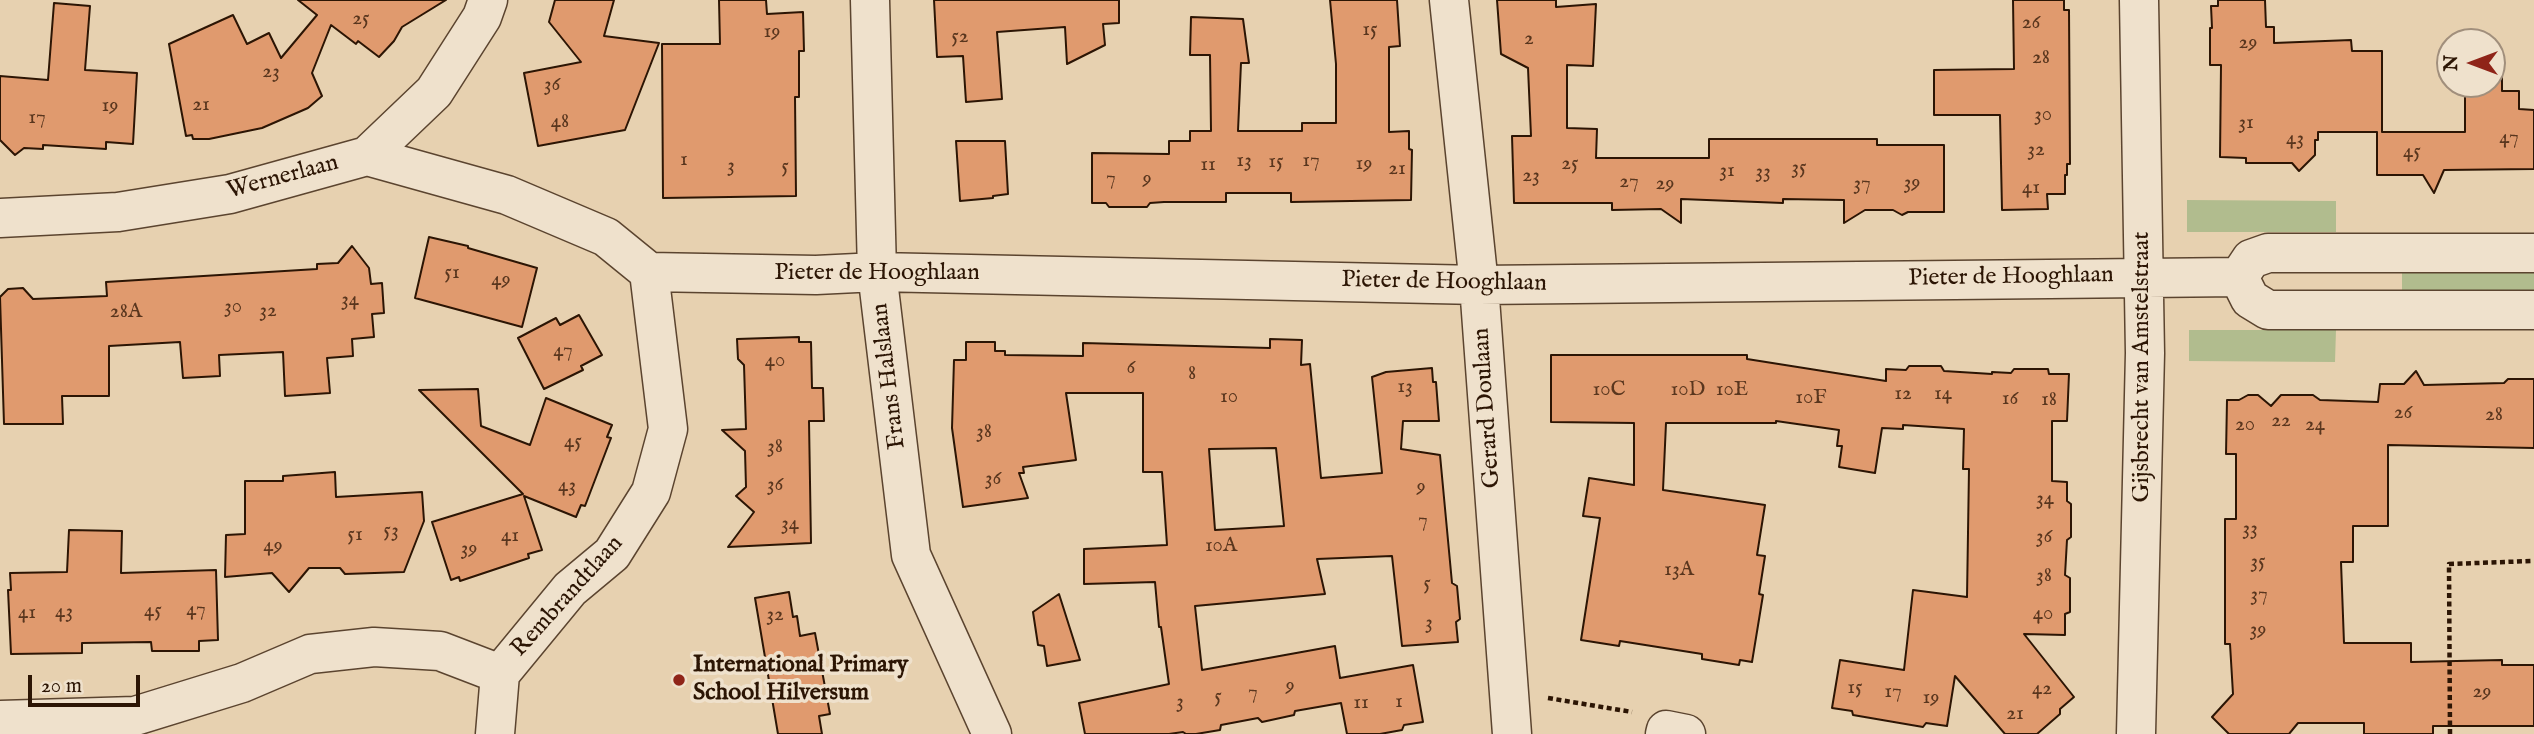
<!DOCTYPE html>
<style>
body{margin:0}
#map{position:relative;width:2534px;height:734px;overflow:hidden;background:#e7d1b0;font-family:"IM FELL English",serif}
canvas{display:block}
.north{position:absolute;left:2436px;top:28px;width:70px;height:70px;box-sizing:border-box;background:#efe1cc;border:2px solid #a18f7c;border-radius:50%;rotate:270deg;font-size:19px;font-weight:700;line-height:28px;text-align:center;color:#2c1504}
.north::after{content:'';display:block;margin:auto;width:24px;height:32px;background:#8f2418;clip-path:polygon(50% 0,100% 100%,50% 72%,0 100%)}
.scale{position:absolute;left:28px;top:675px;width:112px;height:32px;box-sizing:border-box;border:4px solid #2c1504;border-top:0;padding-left:9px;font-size:21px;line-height:24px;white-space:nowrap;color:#2c1504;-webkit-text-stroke:5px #efe1cc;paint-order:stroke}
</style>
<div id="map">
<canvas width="2534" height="734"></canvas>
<div class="north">N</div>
<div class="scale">20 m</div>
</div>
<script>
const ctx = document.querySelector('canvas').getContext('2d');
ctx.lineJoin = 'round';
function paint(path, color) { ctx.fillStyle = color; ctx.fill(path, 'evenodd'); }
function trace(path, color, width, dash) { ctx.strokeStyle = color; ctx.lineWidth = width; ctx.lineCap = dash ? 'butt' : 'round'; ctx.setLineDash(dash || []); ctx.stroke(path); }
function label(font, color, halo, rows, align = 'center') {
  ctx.font = font + ' "IM FELL English",serif'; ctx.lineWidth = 7; ctx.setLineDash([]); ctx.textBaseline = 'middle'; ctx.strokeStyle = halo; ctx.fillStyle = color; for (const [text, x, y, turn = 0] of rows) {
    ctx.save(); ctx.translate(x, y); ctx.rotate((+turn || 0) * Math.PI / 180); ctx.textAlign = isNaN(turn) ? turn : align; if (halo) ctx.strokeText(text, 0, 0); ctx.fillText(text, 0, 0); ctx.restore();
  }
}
paint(new Path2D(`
 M2187 200 2336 201V232H2187Z
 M2534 266V298L2402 293V270Z
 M2189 330H2336L2335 362 2189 361Z`), '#b1bc8e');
const building = new Path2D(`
 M298 0H446L402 27 394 41 379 57 358 41 356 44 331 25 312 73 322 96 308 108 262 128 209 139H193L192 135 186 136 169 44 233 15 247 44 269 33 281 58 317 15Z
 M555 0H614L604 36 659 43 625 130 538 146 524 73 581 62 549 22Z
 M719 0H766L767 14 803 12 804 51H799V97H795L796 196 663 198 662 44H720Z
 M934 0H1119V23L1103 24 1105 45 1067 64 1065 27 997 32 1002 99 966 102 963 56 937 57Z
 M1330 0H1397L1400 46 1389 47V132L1409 131V149L1412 150 1411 200 1291 202V193H1226V202H1164L1150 203 1147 207H1109L1106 203H1092V153L1169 154V141H1190V131H1211L1210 55H1190L1191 17 1243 19 1249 63H1241L1238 131H1302V123H1336V64Z
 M1497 0H1556V7L1596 4 1593 66 1567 65V128L1597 129 1596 158H1709V139H1877V145H1944V212H1908L1902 215 1893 210H1865L1844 223V200L1783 199V203L1681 199V223L1661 209 1612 210V203H1514L1512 136H1531L1528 68 1501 54Z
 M2013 0H2064V10H2069L2070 164H2067V175H2065V194H2047L2048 209 2002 210 2000 115H1934V70L2014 69Z
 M2218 0H2265L2266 27H2274V43L2351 40 2352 51H2382V132H2465V84H2492V72H2502V91H2519V109L2534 110V169L2444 170 2434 193 2423 175H2377V132H2318V140H2315V155L2299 171 2292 163H2246V158L2220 157 2221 65H2210V28H2212L2211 6H2218Z
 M54 3 90 6 85 70 137 73 133 144 106 142V149L43 145V149L24 148 15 155 0 140V76L48 80Z
 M956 141H1005L1008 194 993 196V198L960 201Z
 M429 237 468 246V248L537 268 522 327 415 298Z
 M352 246 369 268 371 284 382 283 384 313 372 314 374 337 352 339 353 356 327 358 330 393 285 396 283 352 219 355 220 376 183 378 180 342 109 346V396H62L63 424H4L0 297 8 289 23 288 33 299 107 296 106 282 317 269V264L338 263Z
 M579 315 602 355 581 366 583 370 544 389 518 338 556 318 560 325Z
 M799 337V342H811L812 388H823L824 421H809L811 543 728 547 754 512 736 496 746 487 745 451 722 430 746 429 744 365 738 359 737 339Z
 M1270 339 1302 340 1301 365 1310 364 1321 478 1382 473 1372 377 1386 372 1432 368 1433 382H1436L1439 421H1403L1401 449 1440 455 1452 583 1457 586 1460 619 1456 622 1458 642 1402 646 1392 556 1317 559 1325 594 1195 606 1202 670 1335 646 1340 678 1413 665 1423 722 1404 725 1402 730 1380 734H1347L1341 703 1295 711 1294 715 1262 722 1258 718 1221 725 1220 730 1196 734H1186L1183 732 1169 734H1085L1079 703 1169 684 1161 627H1159L1155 582 1084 584V549L1167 545 1162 472H1143V393H1066L1076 460 1023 467 1024 473H1019L1028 498 963 507 952 428 954 360H966V342H995V351H1005V355L1083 356V343L1270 348ZM1276 448 1284 526 1215 530 1209 449Z
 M1551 355H1747V359L1886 381V369L1906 370 1909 366H1941L1944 371 1992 374V372L2011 373 2014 369H2048L2049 374H2069L2067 421H2052V481L2067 482V501L2071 504V537L2067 540 2065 575 2070 578V612L2065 614V635L2024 634 2074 697 2060 709V714L2037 734H2005L1955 676 1947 726 1926 723 1923 727 1853 715 1852 711 1832 708 1840 660 1904 670 1913 590 1967 597 1969 469H1963L1964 429 1903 425V429L1882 428 1875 473 1839 467 1842 446H1837L1839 430 1776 421V423H1666L1663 490 1765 505 1757 555 1765 556 1759 594 1763 595 1752 662 1740 660 1739 665 1702 659V654L1620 641 1619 646 1581 640 1600 518 1583 516 1589 478 1634 485V423L1551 422Z
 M2416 371 2424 385 2504 383 2508 379H2534V448L2388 445V526H2353V562H2341L2344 643H2411V662L2502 660V665H2534V726H2433V734H2364V723H2298L2289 734H2229L2212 717 2233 694 2230 644H2225V519H2236V454H2226L2227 400H2239L2248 395H2258L2271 406 2281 395H2313L2320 400 2378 402 2380 384H2404Z
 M478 389 481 426 530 445 546 398 612 425 607 437 611 438 585 506 581 505 576 517 524 496 542 550 528 554 529 558 460 581 459 577 451 580 432 522 523 494 419 390Z
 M335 472 336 497 422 492 424 521 404 572 345 574 340 568H309L289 592 272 573 225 577 226 535 245 534V481H283V476Z
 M69 530 122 531 121 573 216 570 218 640 199 641V651H152L151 642 82 643V653L11 654 8 590H11L10 573 67 572Z
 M789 592 793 617 797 616 800 636 815 633 830 714 819 716 822 734H778L755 598Z
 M1059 594 1080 660 1047 666 1044 646 1038 645 1033 612Z`);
paint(building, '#e09a6e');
trace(building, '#2c1504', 2);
const minor = new Path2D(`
 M870 0 877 272 911 555 992 734
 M1449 0 1479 285 1512 734
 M367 156 507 195 606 237 649 272 668 429 651 492 612 554 570 589 500 674 495 734
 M0 218 118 212 230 194 367 156 434 92 482 17 488 0
 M649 272 816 275 877 272 1479 285 2239 277
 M2239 277 2250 299 2268 310H2534
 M2239 277 2251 259 2268 253H2534
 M0 720 135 716 242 683 310 654 374 647 440 651 500 674
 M1665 734 1666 730 1686 734
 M2136 734 2145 353 2139 0`);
trace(minor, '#5b442f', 41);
trace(new Path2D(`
 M1548 698 1632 712
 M2450 734 2449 564 2532 561`), '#2c1504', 4.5, [5, 3.5]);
trace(minor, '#efe1cc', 38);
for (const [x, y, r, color] of [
 [679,680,7,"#8f2418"]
]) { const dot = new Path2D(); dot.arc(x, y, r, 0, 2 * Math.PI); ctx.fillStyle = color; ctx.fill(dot); trace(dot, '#efe1cc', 2.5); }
label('21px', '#59361e', null, [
 ["25",361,20],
 ["26",2031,24],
 ["15",1370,31],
 ["19",772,33],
 ["52",960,38],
 ["2",1529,40],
 ["29",2248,44],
 ["28",2041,59],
 ["23",271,73],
 ["36",552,86],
 ["21",201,106],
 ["19",110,107],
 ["30",2043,116],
 ["17",37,119],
 ["48",560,123],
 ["31",2246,124],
 ["47",2509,139],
 ["43",2295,140],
 ["32",2036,151],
 ["45",2412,153],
 ["1",684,161],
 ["13",1244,162],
 ["17",1311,162],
 ["15",1276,163],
 ["19",1364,165],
 ["25",1570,165],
 ["11",1208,166],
 ["3",731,167],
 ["5",785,168],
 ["35",1799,169],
 ["21",1397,170],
 ["31",1727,172],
 ["33",1763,173],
 ["23",1531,177],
 ["7",1111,180],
 ["9",1147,180],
 ["27",1629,183],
 ["39",1912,184],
 ["29",1665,185],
 ["37",1862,185],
 ["41",2031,189],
 ["51",452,274],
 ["49",501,281],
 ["34",350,301],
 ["30",233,308],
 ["32",268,312],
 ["28A",126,313],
 ["47",563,352],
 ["40",775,362],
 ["6",1131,369],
 ["8",1192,375],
 ["13",1405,388],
 ["10C",1609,391],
 ["10D",1688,391],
 ["10E",1732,391],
 ["12",1903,395],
 ["14",1943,395],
 ["10",1229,398],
 ["10F",1811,399],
 ["16",2010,400],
 ["18",2049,401],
 ["26",2403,414],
 ["28",2494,416],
 ["22",2281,422],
 ["20",2245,426],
 ["24",2315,426],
 ["38",984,433],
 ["45",573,443],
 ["38",775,448],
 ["36",993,480],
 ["36",775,486],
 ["43",567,487],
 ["9",1421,488],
 ["34",2045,500],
 ["7",1423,522],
 ["34",790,525],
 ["33",2250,530],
 ["53",391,532],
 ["51",355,536],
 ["41",510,537],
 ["36",2044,538],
 ["49",273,547],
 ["10A",1221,547],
 ["39",469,550],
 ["35",2258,563],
 ["13A",1679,571],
 ["38",2044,577],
 ["5",1427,585],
 ["37",2259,596],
 ["47",196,611],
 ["45",153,612],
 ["43",64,613],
 ["41",27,614],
 ["40",2043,615],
 ["32",775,616],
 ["3",1429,624],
 ["39",2258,631],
 ["9",1290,687],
 ["15",1855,689],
 ["42",2042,690],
 ["17",1893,693],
 ["29",2482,693],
 ["7",1253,694],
 ["5",1218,698],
 ["19",1931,699],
 ["3",1180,703],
 ["1",1399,703],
 ["11",1361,704],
 ["21",2015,715]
]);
label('24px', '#2c1504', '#efe1cc', [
 ["Wernerlaan",283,178,-15],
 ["Pieter de Hooghlaan",877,274],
 ["Pieter de Hooghlaan",2011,278,-1],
 ["Pieter de Hooghlaan",1444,283,1],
 ["Gijsbrecht van Amstelstraat",2143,367,-90],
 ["Frans Halslaan",890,376,-97],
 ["Gerard Doulaan",1488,408,-94],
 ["Rembrandtlaan",568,597,-48]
]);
label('bold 24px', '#2c1504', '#efe1cc', [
 ["International Primary",693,666],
 ["School Hilversum",693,694]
], 'left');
</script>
